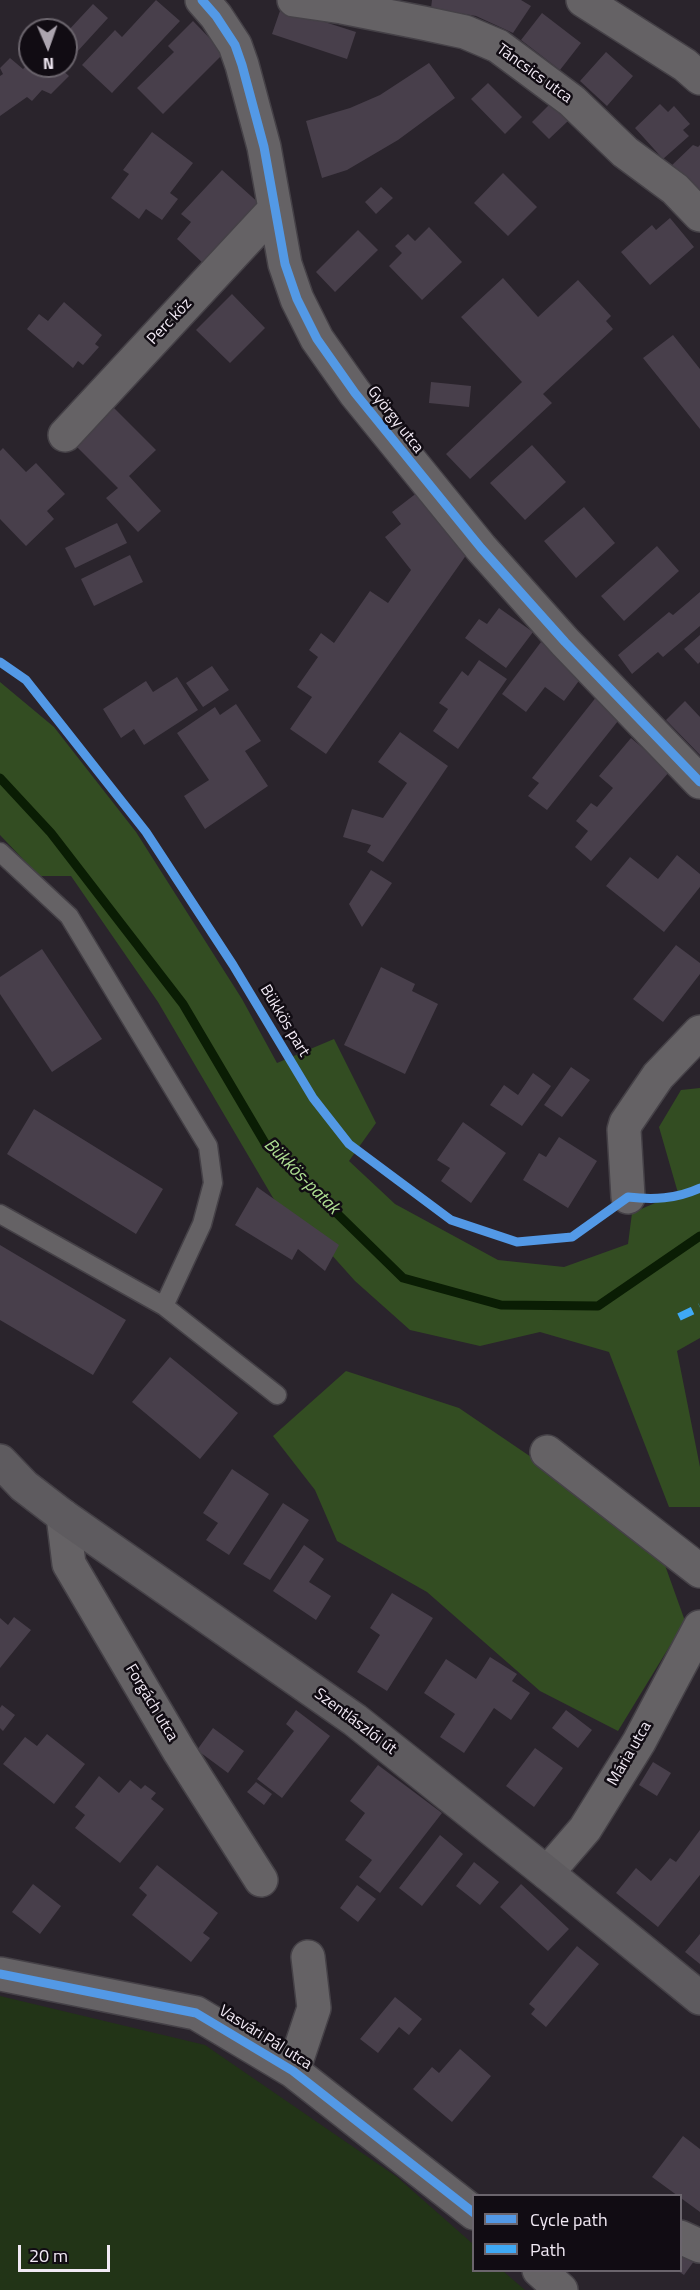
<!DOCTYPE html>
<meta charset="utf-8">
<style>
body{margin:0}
#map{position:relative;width:700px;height:2290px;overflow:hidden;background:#2a242c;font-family:"Titillium Web",sans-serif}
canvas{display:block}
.legend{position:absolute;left:472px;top:2194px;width:210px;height:78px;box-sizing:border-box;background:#110c13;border:2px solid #6b656d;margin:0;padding:8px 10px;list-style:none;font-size:18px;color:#f2eaf5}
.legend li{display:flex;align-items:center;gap:12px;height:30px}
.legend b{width:30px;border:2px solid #6b656d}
.north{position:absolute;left:18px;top:18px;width:60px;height:60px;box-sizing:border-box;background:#110c13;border:2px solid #6b656d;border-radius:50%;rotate:178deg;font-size:16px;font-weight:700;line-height:24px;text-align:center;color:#f2eaf5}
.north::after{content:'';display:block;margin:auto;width:21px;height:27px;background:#aca5af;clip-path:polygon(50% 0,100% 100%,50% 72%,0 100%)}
.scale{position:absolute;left:18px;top:2245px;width:92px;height:27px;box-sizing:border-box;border:3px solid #f2eaf5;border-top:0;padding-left:8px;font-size:18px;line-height:21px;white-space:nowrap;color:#f2eaf5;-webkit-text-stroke:4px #110c13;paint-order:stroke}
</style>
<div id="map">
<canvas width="700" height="2290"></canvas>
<ul class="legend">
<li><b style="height:8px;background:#5399e6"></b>Cycle path</li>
<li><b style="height:8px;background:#3fa9f5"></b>Path</li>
</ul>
<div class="north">N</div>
<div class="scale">20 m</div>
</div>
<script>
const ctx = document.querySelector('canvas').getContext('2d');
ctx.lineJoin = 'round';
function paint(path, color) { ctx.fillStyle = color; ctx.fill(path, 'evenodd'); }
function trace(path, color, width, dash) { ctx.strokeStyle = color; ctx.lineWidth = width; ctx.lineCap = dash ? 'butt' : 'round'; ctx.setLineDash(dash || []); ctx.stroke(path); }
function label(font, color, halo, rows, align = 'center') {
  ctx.font = font + ' "Titillium Web",sans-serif'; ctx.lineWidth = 5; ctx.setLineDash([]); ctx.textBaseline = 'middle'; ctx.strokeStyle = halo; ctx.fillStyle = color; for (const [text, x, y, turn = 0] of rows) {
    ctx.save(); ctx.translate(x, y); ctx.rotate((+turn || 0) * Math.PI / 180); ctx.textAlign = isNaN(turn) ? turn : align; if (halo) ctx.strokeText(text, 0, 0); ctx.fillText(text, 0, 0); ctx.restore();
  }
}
paint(new Path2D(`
 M0 1996 205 2045 397 2177 473 2244 474 2270 503 2271 525 2290H0Z`), '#223417');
paint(new Path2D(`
 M0 682 54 727 136 832 242 999 277 1063 334 1039 376 1123 349 1161 395 1204 498 1260 564 1267 628 1244 632 1213 678 1193 659 1127 681 1090 700 1088V1338L677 1351 700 1467V1507H669L609 1352 540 1332 480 1346 410 1330 355 1281 321 1243 279 1208 158 1002 71 876H39L0 835Z
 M346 1371 459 1408 662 1546 666 1568 685 1621 618 1731 540 1691 427 1592 337 1541 315 1490 273 1436Z`), '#334d22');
trace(new Path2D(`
 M0 778 51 833 183 1004 265 1143 403 1278 501 1305 598 1306 700 1236`), '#0a1d04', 9);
paint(new Path2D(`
 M156 0 180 21 112 93 82 65 115 30 122 37Z
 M432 0H521L531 6 513 33 476 16 431 8Z
 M93 4 108 18 66 64V33Z
 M281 8 356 32 347 59 272 34Z
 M542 13 581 43 560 70 521 40Z
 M193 21 224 53 163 114 137 88 174 52 168 46Z
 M606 52 633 76 607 106 580 81Z
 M10 58 23 69 30 62V66H64L61 69 69 76 51 94 42 90 32 101 27 97 0 116V76L3 74 0 68Z
 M429 63 455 98 398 140 347 170 322 178 306 121 350 108 380 95Z
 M488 83 522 117 505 134 471 99Z
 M551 103 568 121 549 139 532 122Z
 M660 104 668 112 674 106 690 124 683 130 689 136 663 159 635 128Z
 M152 132 193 163 170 193 178 199 162 220 146 209 139 219 111 198 129 174 123 170Z
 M693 145 698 147 700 145V189L696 193 670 167Z
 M222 170 261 205 205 265 177 239 191 222 181 214Z
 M503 173 537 207 508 236 474 203Z
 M381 187 393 198 376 214 365 202Z
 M670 218 694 247 650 285 621 252 652 225 656 230Z
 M429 227 462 262 422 300 389 266 402 253 395 246 408 234 415 241Z
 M358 230 378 250 335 292 316 272Z
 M503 278 538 317 578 280 611 316 606 321 613 329 543 394 552 403 470 479 446 454 522 382 461 317Z
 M232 294 265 328 230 363 196 330Z
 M64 302 102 335 95 344 99 347 83 365 78 361 73 368 27 329 39 314 48 321Z
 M673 335 700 369V429L643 358Z
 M431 382 471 386 469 407 429 403Z
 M113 407 156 450 129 476 161 511 138 532 106 498 118 488 75 445Z
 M532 445 566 482 525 520 490 483Z
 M3 448 26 472 36 463 65 494 47 511 54 519 26 546 0 519V451Z
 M418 492 467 554 326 754 290 729 312 697 297 687 318 657 309 650 321 633 334 643 370 591 388 603 411 570 385 537 401 524 392 512Z
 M584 507 615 543 576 578 544 541Z
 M117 523 127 543 75 568 65 548Z
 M657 546 679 571 624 621 601 596Z
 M130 555 143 582 94 606 81 579Z
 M700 592V626L663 657 658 652 632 674 618 655 669 612 673 615Z
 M499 608 533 632 506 668 465 638 479 619 487 624Z
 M700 635V662L698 664 684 649Z
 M541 642 584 674 564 701 545 687 526 712 502 694Z
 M479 660 507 679 458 749 433 731 448 709 439 703 462 671 468 676Z
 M212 666 229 690 203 707 186 683Z
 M177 677 198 710 144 745 134 729 121 738 103 709 146 681 153 692Z
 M597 696 622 716 547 810 528 796 539 783 532 778Z
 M685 701 700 717V755L666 720Z
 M236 704 261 741 245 751 268 786 205 829 184 796 209 780 177 733 215 707 220 715Z
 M400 732 448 766 383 862 367 852 371 845 343 837 352 809 383 818 407 783 378 762Z
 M631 738 670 771 591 861 575 847 588 831 576 821 591 803 597 807 613 788 599 776Z
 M677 855 700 874V887L664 932 606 886 630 857 658 879Z
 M371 870 392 883 362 927 349 904Z
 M676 945 700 963V974L663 1022 633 999Z
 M42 949 102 1039 52 1072 0 994V977Z
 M381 967 415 984 412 991 438 1004 405 1074 344 1045Z
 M571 1067 590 1080 562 1117 544 1105Z
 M533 1073 551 1086 522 1126 490 1105 504 1085 518 1095Z
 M34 1109 163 1189 136 1234 7 1154Z
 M463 1122 506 1153 471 1203 441 1181 450 1168 437 1160Z
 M559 1137 597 1161 568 1208 523 1180 539 1153 546 1157Z
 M257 1187 339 1245 325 1271 298 1249 292 1260 235 1225Z
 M0 1245 126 1320 93 1375 0 1320Z
 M170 1357 238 1413 200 1459 132 1402Z
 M232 1469 269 1494 229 1555 206 1540 218 1523 203 1513Z
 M283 1503 309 1520 270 1580 243 1564Z
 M304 1545 324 1559 309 1582 331 1596 316 1620 273 1591Z
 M392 1593 433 1618 387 1691 357 1672 380 1635 370 1628Z
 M14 1617 31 1630 0 1668V1618L8 1625Z
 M490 1657 517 1674 512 1681 530 1693 511 1720 494 1708 464 1753 440 1737 455 1714 424 1693 446 1659 476 1679Z
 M2 1705 15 1715 3 1731 0 1728V1708Z
 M296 1710 330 1736 282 1798 257 1779 294 1731 286 1724Z
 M566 1710 592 1730 578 1748 552 1728Z
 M213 1728 244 1751 228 1773 197 1750Z
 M47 1734 85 1764 54 1804 3 1764 25 1737 37 1746Z
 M535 1748 563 1768 534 1807 506 1786Z
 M653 1762 671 1773 657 1796 639 1785Z
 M378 1765 442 1813 380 1893 359 1877 372 1860 345 1840 365 1813 350 1801Z
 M99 1776 119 1793 130 1780 141 1789 145 1785 156 1793 151 1799 164 1809 120 1863 75 1828 85 1815 75 1807Z
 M256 1782 272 1794 264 1805 247 1792Z
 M700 1830V1875L658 1927 616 1893 636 1868 651 1881 670 1858 676 1862Z
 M440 1835 463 1854 422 1906 399 1888Z
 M474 1862 499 1882 480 1905 456 1886Z
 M157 1865 218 1913 203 1933 210 1938 191 1962 132 1915 147 1895 139 1888Z
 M33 1884 61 1906 40 1934 12 1912Z
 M521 1884 569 1929 548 1951 500 1907Z
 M357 1885 376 1899 358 1922 340 1908Z
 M700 1934V1964L685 1952Z
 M577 1946 599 1964 546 2027 531 2014 535 2009 529 2004Z
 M395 1997 422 2019 409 2035 399 2027 378 2053 360 2039Z
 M460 2049 491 2076 452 2122 413 2089 432 2067 439 2073Z
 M683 2136 700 2149V2212L652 2177Z
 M681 2245 697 2257 684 2275 678 2271H681Z`), '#483f4b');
const lane = new Path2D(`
 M0 852 69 916 208 1146 213 1183 202 1224 164 1306
 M0 1214 164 1306 277 1395`);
const street = new Path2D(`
 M202 0 216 16 235 45 242 65 264 147 285 264 297 299 317 339 355 393 481 548 565 642 700 782
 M294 0 342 7 423 23 465 32 498 46 572 101 625 152 675 189 700 215
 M583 0 685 65 700 78
 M65 435 274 210
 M628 1197 624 1130 626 1123 658 1076 700 1032
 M547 1452 700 1571
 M63 1516 69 1564 179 1751 261 1880
 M547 1873 585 1829 639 1742 700 1627
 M0 1974 196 2013 293 2071 474 2213
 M293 2071 314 2008 308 1957
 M680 2237 700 2246
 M539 2270 561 2290`);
const secondary = new Path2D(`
 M0 1461 24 1486 63 1516 355 1720 547 1873 700 1998`);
trace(lane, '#454147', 21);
trace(street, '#454147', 36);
trace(secondary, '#454147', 36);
trace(lane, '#656265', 18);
trace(street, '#656265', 33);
trace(secondary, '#5e5b5f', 33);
trace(new Path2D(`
 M679 1317 700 1307`), '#3fa9f5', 8, [15, 8]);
trace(new Path2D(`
 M202 0 216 16 235 45 242 65 264 147 285 264 297 299 317 339 355 393 481 548 565 642 700 782
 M0 662 26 680 146 832 233 965 313 1098 349 1144 451 1220 517 1242 572 1237 628 1197C653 1200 676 1199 700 1188
 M0 1974 196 2013 293 2071 474 2213`), '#5399e6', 9);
label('16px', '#f2eaf5', '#110c13', [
 ["Táncsics utca",534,74,36],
 ["Perc köz",170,322,-47],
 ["György utca",395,420,52],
 ["Bükkös part",284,1021,59],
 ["Forgách utca",151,1703,59],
 ["Szentlászlói út",355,1722,37],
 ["Mária utca",630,1754,-60],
 ["Vasvári Pál utca",265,2038,32]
]);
label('italic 18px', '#afe193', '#110c13', [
 ["Bükkös-patak",301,1177,45]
]);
</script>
